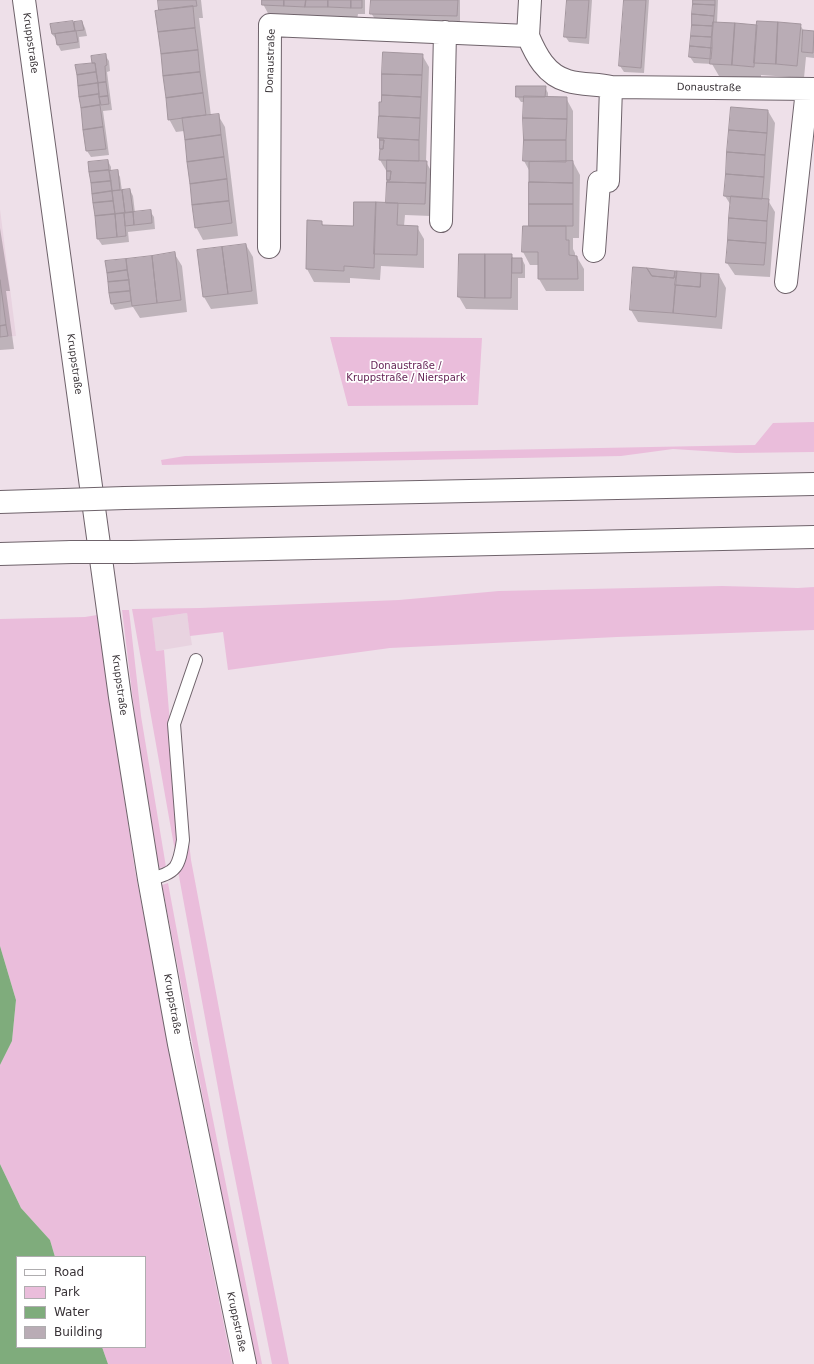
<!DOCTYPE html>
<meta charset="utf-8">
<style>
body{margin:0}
#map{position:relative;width:814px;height:1364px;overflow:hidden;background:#eee0e9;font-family:"DejaVu Sans",sans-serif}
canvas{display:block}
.legend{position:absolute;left:16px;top:1256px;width:130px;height:92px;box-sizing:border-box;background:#fff;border:1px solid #afadaf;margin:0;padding:5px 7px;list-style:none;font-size:12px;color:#383236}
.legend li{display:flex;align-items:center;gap:8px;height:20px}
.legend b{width:20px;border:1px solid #afadaf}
</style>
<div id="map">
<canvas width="814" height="1364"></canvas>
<ul class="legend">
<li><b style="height:5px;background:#fff"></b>Road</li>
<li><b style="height:11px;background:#eabddb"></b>Park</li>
<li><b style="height:11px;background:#7fac7c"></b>Water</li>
<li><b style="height:11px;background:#b9acb5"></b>Building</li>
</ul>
</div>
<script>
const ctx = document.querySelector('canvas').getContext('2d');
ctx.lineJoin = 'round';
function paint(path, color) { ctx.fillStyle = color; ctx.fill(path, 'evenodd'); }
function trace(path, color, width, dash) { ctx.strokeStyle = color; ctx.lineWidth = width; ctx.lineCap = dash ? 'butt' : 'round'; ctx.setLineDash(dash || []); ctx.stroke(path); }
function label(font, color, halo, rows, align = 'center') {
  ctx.font = font + ' "DejaVu Sans",sans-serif'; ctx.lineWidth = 3.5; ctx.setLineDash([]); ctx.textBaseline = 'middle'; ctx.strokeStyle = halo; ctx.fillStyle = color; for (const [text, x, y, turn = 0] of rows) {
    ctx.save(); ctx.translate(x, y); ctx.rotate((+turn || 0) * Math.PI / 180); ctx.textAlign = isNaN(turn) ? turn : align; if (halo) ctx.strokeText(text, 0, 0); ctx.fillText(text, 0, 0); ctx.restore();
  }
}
paint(new Path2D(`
 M0 209 16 336 0 337Z
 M187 613 192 645 156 651 151 618Z`), '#e8d3e0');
paint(new Path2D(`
 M330 337 482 338 478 405 348 406Z
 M814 422V452L736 453 673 449 621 456 162 465 161 460 185 456 755 445 773 423Z
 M722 586 798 588 814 587V630L617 637 390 648 228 670 223 632 190 636 187 613 152 618 156 651 164 650 170 724 181 836 176 857 132 609 200 608 399 600 499 591Z
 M122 610H129L141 716 166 867 159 868 135 717Z
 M97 615 135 870 194 1179 232 1364H108L102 1347H145V1257H55L50 1240 21 1208 0 1164V1065L12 1041 16 1000 0 946V619L85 617Z
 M188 834 191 860 234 1088 289 1364H272L229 1148 178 871Z
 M168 883 200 1055 262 1364H257L215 1161 162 885Z`), '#eabddb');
paint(new Path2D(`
 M0 946 16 1000 12 1041 0 1065Z
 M0 1164 21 1208 50 1240 55 1257H17V1347H102L108 1364H0Z`), '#7fac7c');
paint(new Path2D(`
 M159 0H201L203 18H199L211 116 218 115 225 127 238 236 203 240 196 227 184 131 176 132 169 119Z
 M263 0H365V14H358L357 20 270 17 263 4Z
 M372 0H460V22L375 19 371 13Z
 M568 0H592L589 44 569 42 565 36Z
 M625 0H649L644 73 624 72 620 66Z
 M695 0H718L717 23 758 26 800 25 804 31 814 32V58L806 57 804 78 761 75V79L719 76 712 64 694 63 690 57Z
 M82 22 85 28 87 36 79 37 80 48 61 51 58 45 57 40 52 34 51 25Z
 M384 53 422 55 429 67 426 162 433 174 431 216 405 215 404 226 417 227 424 239V268L381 266 380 280 350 278V283L314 282 307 269 308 221 321 222 324 226 354 228 387 204V172L380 160 381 141 379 138Z
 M105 55 109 61 110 71 107 72 112 110 103 111 109 155 91 157 87 151 76 66 93 64Z
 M545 87 548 93V98H566L573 111V162L580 175 579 238H573V249L575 253V257H577L584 269V291H546L539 279V265H530L523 252 524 227H530V172L524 161 525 102H521L517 96Z
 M768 111 775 123 769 202 775 212 770 277 735 275 727 263 732 207 725 196Z
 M108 161 111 167V172L117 171 120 177 122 191 130 190 133 196 135 213 150 211 154 217 155 229 128 232 129 242 102 245 98 239 89 163Z
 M0 228 10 291H6L14 349 0 350Z
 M246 245 253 257 258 304 211 309 204 297 198 251Z
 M174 253 182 266 187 312 140 318 133 307 115 310 112 304 125 260 127 263Z
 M511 255 514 259H522L525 265V278H518V310L466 309 459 297Z
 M719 275 726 288 722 329 638 322 631 310Z`), '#0003');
const building = new Path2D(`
 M158 0H196L197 6 159 10Z
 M262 0H284V6L262 5Z
 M284 0H306L305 7 284 6Z
 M306 0H328V7H305Z
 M328 0H351V8L328 7Z
 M351 0H362V8H351Z
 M371 0H458L457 16 370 14Z
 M567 0H589L586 38 564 37Z
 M624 0H646L641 68 619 66Z
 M693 0H715V5L693 4Z
 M693 4 715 5 714 16 692 14Z
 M193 6 195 28 158 32 155 11Z
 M692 14 714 16 713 26 692 25Z
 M73 21 75 31 52 34 50 24Z
 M82 21 84 30 75 31 74 22Z
 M757 21 778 22 776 64 754 63Z
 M713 22 735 23 732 65 710 64Z
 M778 22 801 24 797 66 776 64Z
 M735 23 757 25 754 67 732 65Z
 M692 25 713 26 712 37 691 36Z
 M195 28 198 50 161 54 158 32Z
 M803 30 814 31 813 53 802 52Z
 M76 31 78 42 57 45 55 34Z
 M691 36 712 37V48L690 46Z
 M690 46 712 48 711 59 689 57Z
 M198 50 200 72 163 76 161 54Z
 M383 52 423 54 422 75 382 74Z
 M106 54 107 65 105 66 106 82 98 83 95 63H92L91 56Z
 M92 63H95L96 72 77 75 75 65Z
 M96 72 98 83 78 86 77 75Z
 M200 72 203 93 166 98 163 76Z
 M382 74 422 75 421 97 382 95Z
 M106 82 108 96 99 97 98 83Z
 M98 83 99 94 79 97 78 86Z
 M516 86H546L545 97H516Z
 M203 93 206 115 168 120 166 98Z
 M99 94 100 105 81 108 79 97Z
 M382 95 421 97 420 118 379 116V102H381Z
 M108 96 109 104 101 105 99 97Z
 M524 96 567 97V119L523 118Z
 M100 105 103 127 83 130 81 108Z
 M731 107 768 110 767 133 729 130Z
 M219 114 221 135 185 140 182 118Z
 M379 116 420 118 419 140 378 138Z
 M523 118 567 119 566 140H524Z
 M103 127 106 149 86 151 83 130Z
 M729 130 767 133 765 155 727 152Z
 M221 135 224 157 187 162 185 140Z
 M380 138 419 140V161L379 160 380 149H383L384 140H380Z
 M380 140H384L383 149H380Z
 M524 140H566V162L523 161Z
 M727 152 765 155 764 177 726 174Z
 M224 157 227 179 190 184 187 162Z
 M108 160 109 170 89 172 88 162Z
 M387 160 427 161 426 183 387 182V180H390L391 171H387Z
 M573 161V183L529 182V162Z
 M109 170 111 181 91 183 89 172Z
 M118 170 120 190 112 191 109 171Z
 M387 171H391L390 180H387Z
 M726 174 764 177 762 199 724 196Z
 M227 179 229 201 192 205 190 184Z
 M111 181 112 191 92 194 91 183Z
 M387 182 426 183 425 204 386 203Z
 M529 182 573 183V204H529Z
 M130 189 133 212 125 213 122 190Z
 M120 190H122L125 213 115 214 112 191Z
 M112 191 113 201 93 203 92 194Z
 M731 196 769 199 767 221 729 218Z
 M113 201 115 214 95 216 93 203Z
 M229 201 232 223 195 228 192 205Z
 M354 202H376L374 268 344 266V271L306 269 307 220 322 221V225L353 226Z
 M376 202 398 203 397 225 418 226 417 255 374 254Z
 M529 204H573V226H529Z
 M151 210 152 223 134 225 133 212Z
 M133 212 134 225 125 226 124 213Z
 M124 213 126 236 117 237 115 214Z
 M115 214 117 237 97 239 95 216Z
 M729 218 767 221 766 243 728 240Z
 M523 226H566V240H569V255L577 256 578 279H538V252H522Z
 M728 240 766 243 764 265 726 263Z
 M246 244 252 291 228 294 222 247Z
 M222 247 228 294 203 297 197 250Z
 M175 252 181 300 157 303 152 256Z
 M459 254H485V298L458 297Z
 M485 254H512L511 298H485Z
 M152 256 157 303 132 306 126 259Z
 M512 258H522V273H512Z
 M126 259 127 270 107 273 105 261Z
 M633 267 647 268 652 276 674 278 675 271H677L673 313 630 310Z
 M647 268 675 271 674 278 652 276Z
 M127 270 129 280 108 282 107 273Z
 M677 271 701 273 700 287 675 285Z
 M701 273 719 274 716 317 673 313 675 285 700 287Z
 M0 280 6 325 0 326Z
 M129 280 130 291 109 293 108 282Z
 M130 291 131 301 111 304 109 293Z
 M6 325 8 336 0 337V326Z`);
paint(building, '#b9acb5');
trace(building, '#a3969e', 1);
const lane = new Path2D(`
 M149 879C177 873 179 867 183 840L174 724 196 660`);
const street = new Path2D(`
 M528 36C536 55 546 75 568 81 582 85 597 84 611 87L608 181 599 182 594 251
 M611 87 814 89
 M441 221 445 32
 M269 247 270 25 528 36 530 0
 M786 282 807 90`);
const secondary = new Path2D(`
 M24 0 120 697 149 879 179 1044 245 1364`);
const highway = new Path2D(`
 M125 498 814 484
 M0 502 64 500
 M131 552 814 537
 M0 554 72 552`);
trace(lane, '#6f636b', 14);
trace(street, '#6f636b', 24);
trace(secondary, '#6f636b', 24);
trace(highway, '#6f636b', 24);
trace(lane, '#fff', 12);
trace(street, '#fff', 22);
trace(secondary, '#fff', 22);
trace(highway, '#fff', 22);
const highwayBridge = new Path2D(`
 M64 500 125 498
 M72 552H131`);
trace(highwayBridge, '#6f636b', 24, []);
trace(highwayBridge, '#fff', 22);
label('10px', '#383236', '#fff', [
 ["Kruppstraße",30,43,82],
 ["Donaustraße",271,61,-88],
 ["Donaustraße",709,88,1],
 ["Kruppstraße",74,364,82],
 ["Kruppstraße",119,685,82],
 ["Kruppstraße",172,1004,80],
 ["Kruppstraße",236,1322,78]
]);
label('10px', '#601d50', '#fff', [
 ["Donaustraße /",406,366],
 ["Kruppstraße / Nierspark",406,378]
]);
</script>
